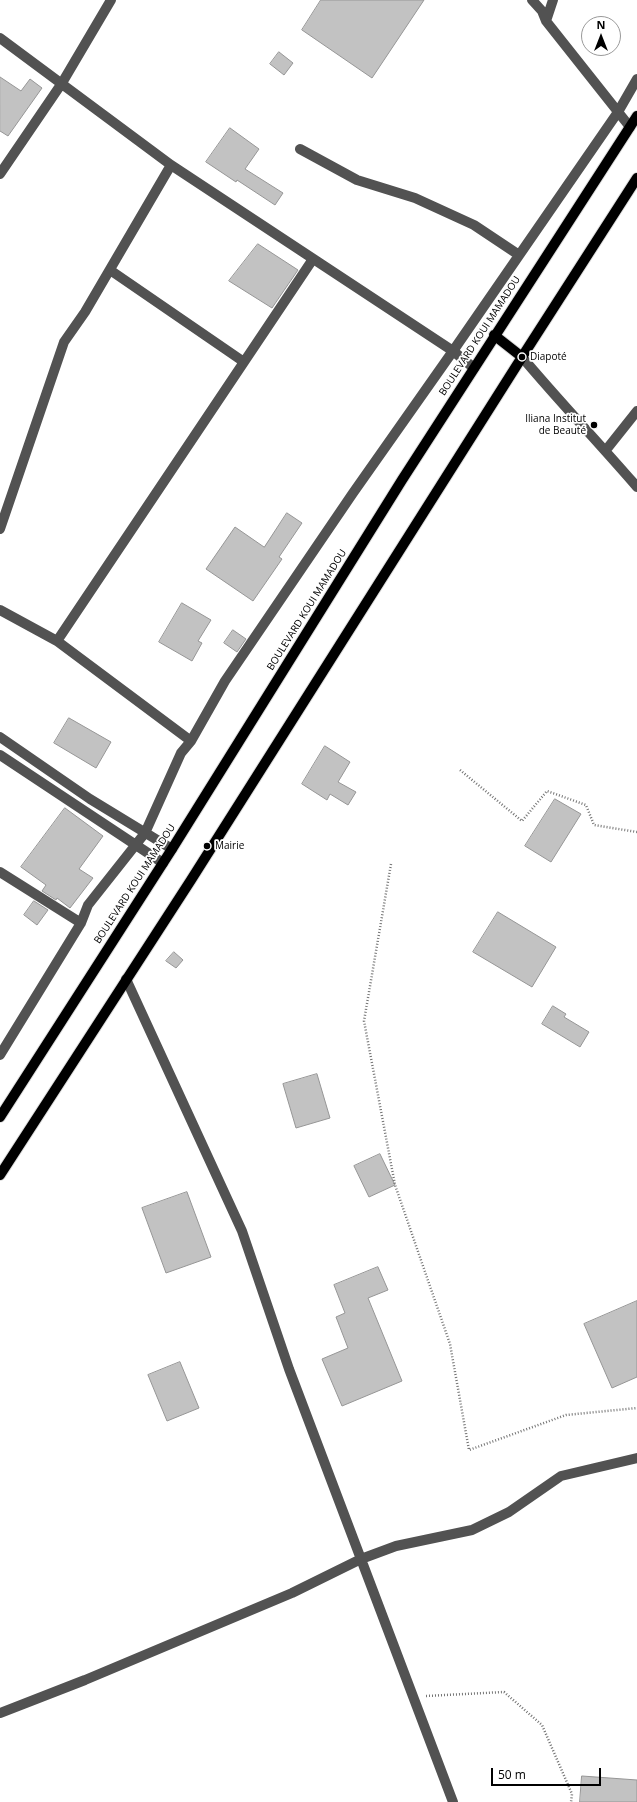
<!DOCTYPE html>
<meta charset="utf-8">
<style>
body{margin:0}
#map{position:relative;width:637px;height:1802px;overflow:hidden;background:#fff;font-family:"Open Sans",sans-serif}
canvas{display:block}
.north{position:absolute;left:581px;top:16px;width:40px;height:40px;box-sizing:border-box;background:#fff;border:1px solid #999;border-radius:50%;rotate:0deg;font-size:11px;font-weight:700;line-height:16px;text-align:center;color:#000}
.north::after{content:'';display:block;margin:auto;width:14px;height:18px;background:#000;clip-path:polygon(50% 0,100% 100%,50% 72%,0 100%)}
.scale{position:absolute;left:491px;top:1768px;width:110px;height:18px;box-sizing:border-box;border:2px solid #000;border-top:0;padding-left:5px;font-size:12px;line-height:14px;white-space:nowrap;color:#000;-webkit-text-stroke:3px #fff;paint-order:stroke}
</style>
<div id="map">
<canvas width="637" height="1802"></canvas>
<div class="north">N</div>
<div class="scale">50 m</div>
</div>
<script>
const ctx = document.querySelector('canvas').getContext('2d');
ctx.lineJoin = 'round';
function paint(path, color) { ctx.fillStyle = color; ctx.fill(path, 'evenodd'); }
function trace(path, color, width, dash) { ctx.strokeStyle = color; ctx.lineWidth = width; ctx.lineCap = dash ? 'butt' : 'round'; ctx.setLineDash(dash || []); ctx.stroke(path); }
function label(font, color, halo, rows, align = 'center') {
  ctx.font = font + ' "Open Sans",sans-serif'; ctx.lineWidth = 3.5; ctx.setLineDash([]); ctx.textBaseline = 'middle'; ctx.strokeStyle = halo; ctx.fillStyle = color; for (const [text, x, y, turn = 0] of rows) {
    ctx.save(); ctx.translate(x, y); ctx.rotate((+turn || 0) * Math.PI / 180); ctx.textAlign = isNaN(turn) ? turn : align; if (halo) ctx.strokeText(text, 0, 0); ctx.fillText(text, 0, 0); ctx.restore();
  }
}
const building = new Path2D(`
 M321 0H424L372 78 302 30Z
 M279 52 293 63 284 75 270 64Z
 M0 77 21 91 30 79 42 88 8 136 0 131Z
 M230 128 259 149 245 169 283 193 275 205 237 180 236 182 206 162Z
 M258 244 298 270 272 308 229 281Z
 M287 513 302 523 279 557 282 559 253 601 206 569 235 527 264 547Z
 M182 603 211 620 198 641 202 643 192 661 159 642Z
 M233 630 246 639 237 652 224 643Z
 M69 718 111 742 96 768 54 743Z
 M325 746 350 762 338 782 356 792 348 805 330 794 327 800 302 784Z
 M555 799 581 814 551 862 525 846Z
 M65 808 103 836 79 869 93 878 70 908 57 898 56 900 42 891 46 885 21 867Z
 M34 901 48 910 37 925 24 915Z
 M498 912 556 947 532 987 473 952Z
 M174 952 183 960 176 968 166 961Z
 M553 1006 566 1014 564 1017 589 1032 580 1047 542 1024Z
 M317 1074 330 1118 296 1128 283 1084Z
 M380 1154 395 1185 369 1197 354 1166Z
 M187 1192 211 1257 166 1273 142 1208Z
 M378 1267 388 1290 368 1298 402 1381 342 1406 322 1359 348 1348 336 1317 345 1313 334 1285Z
 M637 1301V1377L612 1388 584 1324Z
 M180 1362 199 1408 167 1421 148 1375Z
 M582 1776 637 1780V1802H580Z`);
paint(building, '#c2c2c2');
trace(building, '#969696', 1);
const major = new Path2D(`
 M494 335 522 357
 M0 1117 172 849 402 480 637 116
 M0 1175 191 880 522 357 637 178`);
trace(major, '#dbdbdb', 12);
trace(new Path2D(`
 M460 770 522 821 547 791 586 805 594 825 637 832
 M391 864 364 1021 395 1185 450 1344 469 1450 566 1415 637 1408
 M426 1696 504 1692 542 1725 572 1794 571 1802`), '#747474', 2.5, [1, 2]);
trace(new Path2D(`
 M532 0 542 11 546 21 630 127
 M546 21 553 0
 M0 38 171 165 453 351 474 368
 M300 149 357 180 415 198 474 225 519 255
 M0 174 62 83 111 0
 M110 270 244 362
 M522 357C559 401 599 443 637 487
 M606 450 637 411
 M0 529 64 342 85 312 171 165
 M0 610 57 641 191 741
 M57 641 313 259
 M0 737 90 799 172 849
 M0 755 163 863
 M0 872 81 923
 M126 979 242 1231 289 1369 453 1802
 M0 1055 81 923 88 905 145 833 181 753 191 741 225 681 353 493 453 351 618 112 637 79
 M0 1713 85 1680 292 1593 361 1559 396 1546 472 1530 509 1512 561 1476 637 1458`), '#525252', 10);
trace(major, '#000', 10);
for (const [x, y, r, color] of [
 [522,357,4,"#000"],
 [594,425,4,"#000"],
 [207,846,4,"#000"]
]) { const dot = new Path2D(); dot.arc(x, y, r, 0, 2 * Math.PI); ctx.fillStyle = color; ctx.fill(dot); trace(dot, '#fff', 1.5); }
label('10px', '#000', '#fff', [
 ["BOULEVARD KOUI MAMADOU",480,336,-57],
 ["BOULEVARD KOUI MAMADOU",307,610,-58],
 ["BOULEVARD KOUI MAMADOU",135,884,-57]
]);
label('10px', '#000', '#fff', [
 ["Diapoté",530,357],
 ["Iliana Institut",586,419,"right"],
 ["de Beauté",586,431,"right"],
 ["Mairie",215,846]
], 'left');
</script>
